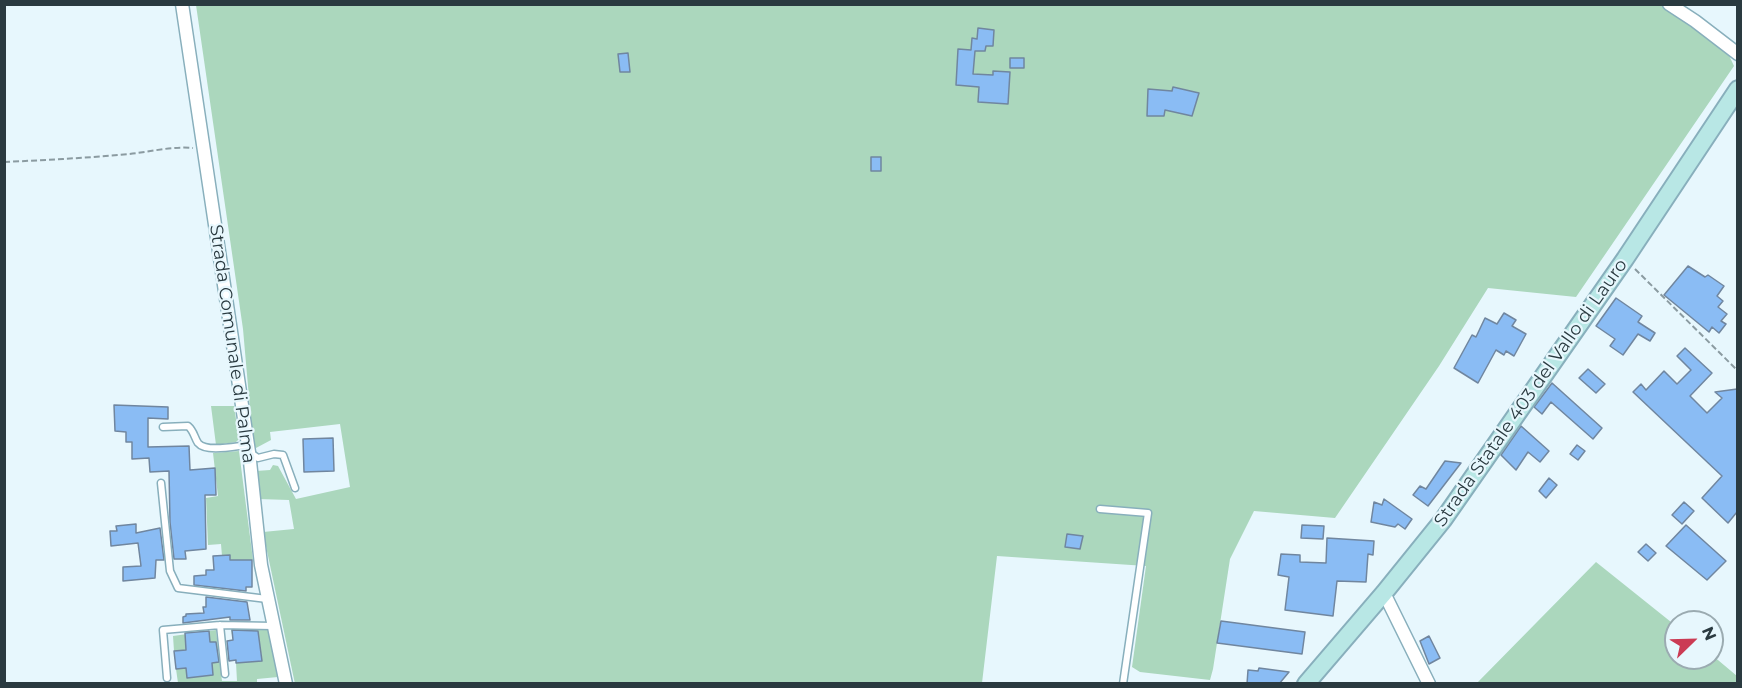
<!DOCTYPE html>
<style>
body{margin:0}
#map{position:relative;width:1742px;height:688px;overflow:hidden;background:#e7f7fd;font-family:Montserrat,sans-serif}
canvas{display:block}
.frame{position:absolute;inset:0;border:6px solid #2a3a40;pointer-events:none}
.north{position:absolute;left:1664px;top:610px;width:60px;height:60px;box-sizing:border-box;background:#e7f7fd;border:2px solid #9babb1;border-radius:50%;rotate:67deg;font-size:16px;font-weight:700;line-height:24px;text-align:center;color:#2a3a40}
.north::after{content:'';display:block;margin:auto;width:21px;height:27px;background:#cb3b54;clip-path:polygon(50% 0,100% 100%,50% 72%,0 100%)}
</style>
<div id="map">
<canvas width="1742" height="688"></canvas>
<div class="frame"></div>
<div class="north">N</div>
</div>
<script>
const ctx = document.querySelector('canvas').getContext('2d');
ctx.lineJoin = 'round';
function paint(path, color) { ctx.fillStyle = color; ctx.fill(path, 'evenodd'); }
function trace(path, color, width, dash) { ctx.strokeStyle = color; ctx.lineWidth = width; ctx.lineCap = dash ? 'butt' : 'round'; ctx.setLineDash(dash || []); ctx.stroke(path); }
function label(font, color, halo, rows, align = 'center') {
  ctx.font = font + ' Montserrat,sans-serif'; ctx.lineWidth = 4.5; ctx.setLineDash([]); ctx.textBaseline = 'middle'; ctx.strokeStyle = halo; ctx.fillStyle = color; for (const [text, x, y, turn = 0] of rows) {
    ctx.save(); ctx.translate(x, y); ctx.rotate((+turn || 0) * Math.PI / 180); ctx.textAlign = isNaN(turn) ? turn : align; if (halo) ctx.strokeText(text, 0, 0); ctx.fillText(text, 0, 0); ctx.restore();
  }
}
paint(new Path2D(`
 M1669 4 1726 49 1734 66 1576 297 1488 288 1439 366 1335 518 1254 511 1230 559 1213 669 1210 680 1140 672 1132 667 1146 566 997 556 982 683 295 684 263 532 294 529 289 500 258 499 256 471 270 470 273 465 278 466 296 499 350 487 340 424 270 432 271 440 256 448 253 443 243 329 196 5Z
 M211 406H234L239 439 236 442 216 445Z
 M239 451 253 560H230V555L222 556 221 544 208 545 206 498 218 496 213 453Z
 M1596 562 1676 626V658H1712V655L1737 676V683H1477Z
 M267 624 278 677 257 679V683L220 684V682L178 683 176 669 186 668 213 674 209 638 186 640V650L174 651 173 636 216 630 222 681H237L236 663 262 660 258 631 232 635 231 629Z`), '#abd7bd');
const building = new Path2D(`
 M978 28 994 30 993 46H986L985 51H975L973 74 993 75V71L1010 72 1008 104 978 102 979 87 956 85 958 49 971 50 972 38 977 39Z
 M628 53 630 72H620L618 54Z
 M1010 58H1024V68H1010Z
 M1173 87 1199 93 1192 116 1165 110 1164 116H1147L1148 89 1172 91Z
 M871 157H881V171H871Z
 M1688 266 1705 277 1708 275 1724 286 1717 296 1723 301 1718 307 1727 314 1721 321 1726 324 1719 333 1712 327 1709 332 1664 295Z
 M1616 298 1642 316 1638 322 1655 333 1650 341 1638 334 1623 355 1610 346 1615 339 1596 326Z
 M1504 313 1516 320 1512 326 1526 334 1514 356 1506 351 1504 355 1496 350 1478 383 1454 368 1472 335 1476 337 1485 318 1497 324Z
 M1685 348 1712 373 1690 396 1707 413 1722 398 1715 392 1737 389V512L1728 523 1702 498 1722 476 1633 392 1641 384 1646 390 1664 371 1677 384 1691 370 1677 356Z
 M1588 369 1605 384 1596 393 1579 378Z
 M1552 383 1602 428 1593 439 1551 402 1542 414 1534 407Z
 M114 405 168 407V419L148 418V447L189 446 190 470 215 468 216 495H205L206 549 185 551 186 559H174L170 522 169 471 150 472 149 458 132 459V442H126V432L115 431Z
 M1521 426 1549 451 1540 462 1528 452 1516 470 1501 455Z
 M333 438 334 471 304 472 303 439Z
 M1577 445 1585 451 1578 460 1570 454Z
 M1445 461 1461 463 1428 506 1413 495 1420 486 1426 489Z
 M1549 478 1557 485 1546 498 1539 491Z
 M1384 499 1412 519 1405 529 1398 524 1395 527 1371 522 1374 502 1382 505Z
 M1684 502 1694 511 1682 524 1672 515Z
 M136 524V533L160 528 164 560H156L155 578 123 581V567L141 566 138 543 111 546 110 531H117L116 526Z
 M1302 525 1324 526 1323 539 1301 538Z
 M1686 525 1726 561 1707 580 1666 546Z
 M1067 534 1083 536 1080 549 1065 547Z
 M1327 538 1374 541 1373 555 1368 554 1366 582 1337 581 1333 616 1285 610 1289 577 1278 575 1281 554 1300 555V562L1326 563Z
 M1646 544 1656 553 1648 561 1638 552Z
 M230 555V560H252V587H246V591L194 585V576L206 575V570H214L213 556Z
 M206 597 247 602 250 620H230V617L183 623V617L186 616V614L204 613 203 607H206Z
 M1221 621 1305 632 1302 654 1217 643Z
 M232 630 258 631 262 661 236 663V660L229 661 227 641 233 640Z
 M209 631 210 642H216L219 662 212 663 213 675 187 678 186 668 176 669 174 651 186 650 185 633Z
 M1429 636 1440 658 1429 664 1420 641Z
 M1259 668 1289 672 1279 684H1247L1248 670 1258 671Z`);
paint(building, '#8abcf4');
trace(building, '#70869f', 1.5);
const lane = new Path2D(`
 M163 427 188 426C194 431 194 437 198 443 206 453 236 446 248 445
 M249 452 258 458 274 454 283 455 295 488
 M161 483 170 571 178 588 267 599
 M1100 509 1148 513 1123 684
 M220 625 225 674
 M167 678 163 630 220 625 273 626`);
const street = new Path2D(`
 M182 4 249 452 261 565 286 684
 M1669 4 1695 21 1738 54
 M1384 593 1429 684`);
const secondary = new Path2D(`
 M1306 684 1384 593 1443 520 1625 259 1738 89`);
trace(lane, '#88afbc', 9);
trace(street, '#88afbc', 15);
trace(secondary, '#88afbc', 20);
trace(new Path2D(`
 M4 162C46 160 87 158 129 154 150 152 171 146 193 148
 M1635 269 1738 371`), '#8b9ba1', 2, [6, 3]);
trace(lane, '#fff', 6);
trace(street, '#fff', 12);
trace(secondary, '#b8e7e5', 16);
label('18px', '#2a3a40', '#e7f7fd', [
 ["Strada Comunale di Palma",232,344,82],
 ["Strada Statale 403 del Vallo di Lauro",1531,393,-55]
]);
</script>
